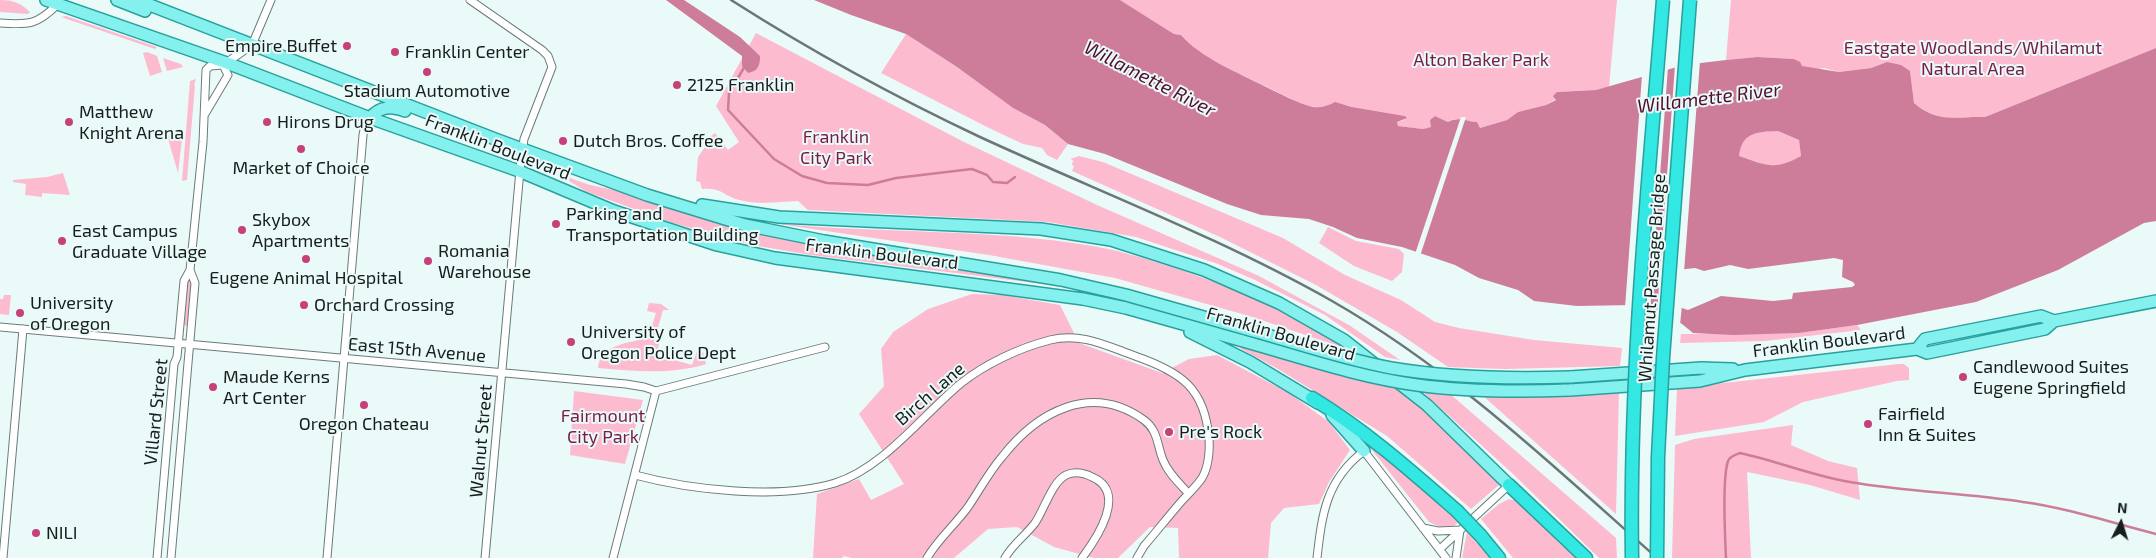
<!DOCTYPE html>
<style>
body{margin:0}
#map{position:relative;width:2156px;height:558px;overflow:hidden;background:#e9faf9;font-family:"Exo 2",sans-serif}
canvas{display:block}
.north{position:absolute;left:2096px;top:498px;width:50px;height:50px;-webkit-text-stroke:4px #e9faf9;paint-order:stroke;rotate:5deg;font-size:14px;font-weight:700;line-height:20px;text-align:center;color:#171d1d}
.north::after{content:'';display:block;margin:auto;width:18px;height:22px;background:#171d1d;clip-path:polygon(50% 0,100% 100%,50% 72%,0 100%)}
</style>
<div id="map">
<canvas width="2156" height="558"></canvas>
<div class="north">N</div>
</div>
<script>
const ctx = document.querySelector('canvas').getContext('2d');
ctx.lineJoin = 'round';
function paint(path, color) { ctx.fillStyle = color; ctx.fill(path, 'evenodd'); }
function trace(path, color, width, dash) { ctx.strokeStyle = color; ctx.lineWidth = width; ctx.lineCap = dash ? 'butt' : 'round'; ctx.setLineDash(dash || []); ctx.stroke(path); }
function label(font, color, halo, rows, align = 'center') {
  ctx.font = font + ' "Exo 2",sans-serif'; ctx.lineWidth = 4; ctx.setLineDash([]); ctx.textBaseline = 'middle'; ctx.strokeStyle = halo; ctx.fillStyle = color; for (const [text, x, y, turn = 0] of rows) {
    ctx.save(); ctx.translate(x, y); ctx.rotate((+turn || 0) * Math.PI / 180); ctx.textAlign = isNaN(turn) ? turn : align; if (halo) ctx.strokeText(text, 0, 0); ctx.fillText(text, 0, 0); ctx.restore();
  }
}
paint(new Path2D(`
 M0 0C13 0 21 3 30 12L28 14 0 12Z
 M1120 0H1617L1609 87 1596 90 1557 92 1556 99 1546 105 1518 112 1507 120 1480 128 1477 122 1454 119 1448 122 1435 116 1430 120 1432 127 1423 129 1398 126 1397 122 1404 120 1405 116 1352 107C1340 101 1328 109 1315 107 1299 105 1283 94 1269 88 1241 74 1201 58 1181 35L1174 34Z
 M1731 0H2156V48L1985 117C1957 116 1938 124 1914 103L1910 71 1887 62 1871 68 1839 72 1824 68 1813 70 1802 66 1794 59 1757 57 1726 60Z
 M66 16 157 47 155 49 61 17Z
 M756 33 962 141 1097 205 1259 276 1349 325 1400 360 1385 357 1325 315 1255 280 1218 264 1136 237 1048 222 808 210 798 201C779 202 758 205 739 200 724 196 721 187 702 189L700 182 696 181 698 157 707 144 704 142 715 133 728 150 739 142 716 106Z
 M906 34 957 67 1013 108 1045 125 1068 144 1057 160 1047 155 1042 148 1023 144 989 128 881 73Z
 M147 52 157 56 162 72 150 76 143 53Z
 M163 58 181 64 183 67 167 71Z
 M196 79 194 85H195L187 180 182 181 190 81Z
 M1778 131 1799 140 1801 156 1787 165H1766L1738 156C1743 132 1756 132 1778 131Z
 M174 133 176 137 181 136 182 139 178 173 167 135Z
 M1079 156 1103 162 1283 238 1345 275 1401 300 1435 322 1459 328 1534 340 1622 348 1620 366 1505 369 1448 367 1397 332 1316 285 1220 237 1072 171 1074 166 1072 165 1073 160 1070 159Z
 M63 173 70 195 42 193V197L25 195 26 184 13 182V180L47 177Z
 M570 178 590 185 624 192 677 210 1044 280 1043 284 811 255 752 245 673 223 587 192 569 181Z
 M772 223C879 234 987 228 1093 246 1117 250 1139 257 1162 264 1226 284 1288 310 1344 348L1249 316 1115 278 989 255Z
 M1328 227 1356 241 1399 249 1404 254 1402 272 1392 281 1354 266 1319 243Z
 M188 278H190L192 282 188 324 186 326 183 324Z
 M972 294 1002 295 1060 305 1079 343 1162 373 1189 359 1217 355 1289 393 1329 422 1350 450 1329 482 1319 504 1284 508 1271 523 1268 558H1179L1178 528 1150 527 1118 558H1094L1054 547 1017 527 988 529 954 558H852L844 556 842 558H813L817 494 859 479 871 500 904 484 859 414 884 386 881 349 893 332 928 309Z
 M4 295H11L9 315 0 314V299H3Z
 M649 303 661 304 669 310H663L654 342 659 344 656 355 692 365 697 351 703 352 706 364C670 375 635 371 598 368 600 344 629 343 648 338L656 313 647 311Z
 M1857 325 1861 330 1765 341 1680 343 1681 334 1799 333Z
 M1243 344 1400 387 1499 481 1500 484 1471 509 1387 436 1278 369 1241 349Z
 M1899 364H1904L1909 368V380L1897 381 1803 402 1764 422 1675 436 1677 388Z
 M574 391 643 400 625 464 570 455Z
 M1423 392 1449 393 1616 538 1617 558H1599L1513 474Z
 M1619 392 1616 514 1482 395Z
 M1793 425 1791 445 1828 461 1857 468 1860 500 1810 485 1747 472 1751 558H1672L1675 445 1694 439Z
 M1364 440 1442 505 1458 523C1448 530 1439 527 1429 522Z
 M1509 499 1518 501 1561 545 1578 558H1513L1481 519 1499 504Z
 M1467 532 1490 558H1462Z`), '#fdbbd0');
paint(new Path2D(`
 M666 0H684L740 37 760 56C760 66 758 71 748 73L742 66V56Z
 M814 0H1120L1174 34 1181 35C1201 58 1239 73 1266 87 1281 94 1297 103 1313 107 1321 108 1328 106 1335 102L1352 107 1405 116 1407 118 1397 122 1398 126 1423 129 1431 127 1430 120 1435 116 1448 122C1459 116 1466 122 1477 122L1480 128 1507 120 1518 112 1546 105 1556 100 1553 96 1557 92 1596 90 1684 65 1726 60 1757 57 1794 59 1800 62 1802 66 1839 72 1871 68 1887 62 1901 65 1910 71 1914 103C1938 124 1957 116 1985 117L2156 48V221L2144 223 2058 270 1976 302 1857 325 1799 333 1733 335 1693 333 1682 324 1662 312 1633 305 1577 306 1534 301 1518 290 1479 278 1455 265 1402 247 1357 238 1333 227 1309 219 1261 215 1227 204 1105 154 1068 144 1045 125 1013 108 957 67 906 34 851 15ZM1778 131 1799 140 1801 156C1775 171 1765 165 1739 156 1742 132 1757 132 1778 131ZM1834 258 1843 260 1842 277 1853 282 1855 285 1852 287 1793 293 1792 299 1773 301 1721 296 1688 310 1667 303 1677 270 1695 268 1704 271 1730 265 1748 269Z`), '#cd7d99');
paint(new Path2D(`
 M1700 61 1684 272 1679 273 1672 283 1669 301 1682 305 1680 325 1657 313 1675 65Z
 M1668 67 1650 312 1625 308 1642 75Z
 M1461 117H1466L1420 256 1415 254Z`), '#e9faf9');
trace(new Path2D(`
 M745 66 729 93 728 110 774 159 802 176 827 183 868 185 896 178 972 169 987 175 993 182 1007 183 1015 177
 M1726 558C1725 537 1722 479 1728 461 1730 456 1735 455 1740 453 1777 461 1813 476 1850 482 1907 492 1966 493 2023 502 2068 508 2112 523 2156 534`), '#cd7d99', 2.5);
const street = new Path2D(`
 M470 0 542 50 548 56 552 67 524 139 521 159 485 558
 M0 23C29 25 37 25 58 4
 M205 114 228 75 223 65
 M0 327 626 384 644 387 656 391 825 347
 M635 475C691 490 779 500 835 483 883 468 922 416 960 384 985 364 1019 348 1050 340 1081 332 1107 346 1135 356 1181 372 1205 388 1209 439 1210 452 1208 468 1202 478 1196 487 1187 495 1180 503 1168 517 1156 532 1144 546L1137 558
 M1423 528 1438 531 1460 530
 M1440 549 1509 485
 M3 558 23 329
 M157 558 174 364 177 357 184 281 190 270 203 142 206 70 210 66 223 65 252 45 271 0
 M171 558 195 283 190 270
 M327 558 363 135 365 125 370 118
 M613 558 656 391
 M927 558C938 539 955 525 968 507 979 491 989 472 1002 457 1037 412 1091 382 1144 420 1158 430 1157 445 1163 460 1168 473 1179 483 1188 493
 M1005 558C1012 545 1026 535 1035 523 1044 510 1052 482 1066 475 1075 471 1084 473 1092 477 1128 492 1097 538 1082 558
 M1317 558C1322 514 1326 480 1364 451L1446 558
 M1456 558 1460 530`);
const primary = new Path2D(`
 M46 0 227 63 370 118 519 171 614 211 717 245 775 258 1083 299 1126 308 1243 341
 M117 0 145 11
 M137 0 495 139 647 195 745 225 824 241 1061 280 1126 295 1246 329
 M370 118C380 106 391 106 405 111
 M702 205 779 217 1041 229 1111 240 1204 270 1279 303 1344 340 1427 405 1509 485
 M1190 332 1250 362 1318 403
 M1917 349 1925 339 2041 316 2054 321
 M1570 377 1701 368 1733 369
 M1570 390 1700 381 1745 370 1917 349 1927 353 2045 329 2054 321 2156 301
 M1332 415 1364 451`);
const highway = new Path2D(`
 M1312 398C1365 430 1410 470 1457 511
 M1509 485 1586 558
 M1481 536 1499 558`);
trace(street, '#6c7b7a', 9);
trace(primary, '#29a09d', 14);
trace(highway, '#29a09d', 15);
trace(street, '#fff', 7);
trace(primary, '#85f1ee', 11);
trace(highway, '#33e7e2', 12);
trace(new Path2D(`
 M731 0C811 51 895 97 980 137 1097 191 1219 237 1332 301 1453 370 1553 466 1657 558`), '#6c7676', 2.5);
const primaryBridge = new Path2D(`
 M1246 329C1294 342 1342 359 1391 368 1450 378 1510 379 1570 377
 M1243 341C1300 357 1358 377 1417 385 1468 392 1519 392 1570 390`);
const highwayBridge = new Path2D(`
 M1457 511 1481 536
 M1632 558C1629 372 1648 186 1663 0
 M1657 558 1658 457 1663 358 1690 0`);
trace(primaryBridge, '#29a09d', 14, []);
trace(highwayBridge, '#29a09d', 15, []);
trace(primaryBridge, '#85f1ee', 11);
trace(highwayBridge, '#33e7e2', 12);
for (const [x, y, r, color] of [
 [347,46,5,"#c83f7a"],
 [395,52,5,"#c83f7a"],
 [427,72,5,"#c83f7a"],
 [677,85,5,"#c83f7a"],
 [69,122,5,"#c83f7a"],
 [267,122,5,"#c83f7a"],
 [563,141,5,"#c83f7a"],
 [301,149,5,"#c83f7a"],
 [556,224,5,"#c83f7a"],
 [242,230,5,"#c83f7a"],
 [62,241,5,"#c83f7a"],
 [306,259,5,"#c83f7a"],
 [428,261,5,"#c83f7a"],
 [304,305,5,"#c83f7a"],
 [20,313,5,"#c83f7a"],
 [571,342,5,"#c83f7a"],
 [1963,377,5,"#c83f7a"],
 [213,387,5,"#c83f7a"],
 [364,405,5,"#c83f7a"],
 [1868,424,5,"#c83f7a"],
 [1169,432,5,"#c83f7a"],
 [36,533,5,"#c83f7a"]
]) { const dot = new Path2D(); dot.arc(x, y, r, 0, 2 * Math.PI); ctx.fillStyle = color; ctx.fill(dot); trace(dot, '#e9faf9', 2); }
label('18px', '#171d1d', '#e9faf9', [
 ["Empire Buffet",337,46,"right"],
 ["Franklin Center",405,52],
 ["2125 Franklin",687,85],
 ["Stadium Automotive",427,91,"center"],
 ["Matthew",79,112],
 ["Knight Arena",79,133],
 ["Hirons Drug",277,122],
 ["Dutch Bros. Coffee",573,141],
 ["Market of Choice",301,168,"center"],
 ["Parking and",566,214],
 ["Transportation Building",566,235],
 ["Skybox",252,220],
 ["Apartments",252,241],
 ["East Campus",72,231],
 ["Graduate Village",72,252],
 ["Romania",438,251],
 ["Warehouse",438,272],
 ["Eugene Animal Hospital",306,278,"center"],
 ["University",30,303],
 ["of Oregon",30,324],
 ["Orchard Crossing",314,305],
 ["University of",581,332],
 ["Oregon Police Dept",581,353],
 ["Candlewood Suites",1973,367],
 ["Eugene Springfield",1973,388],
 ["Maude Kerns",223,377],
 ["Art Center",223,398],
 ["Fairfield",1878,414],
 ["Inn & Suites",1878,435],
 ["Oregon Chateau",364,424,"center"],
 ["Pre's Rock",1179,432],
 ["NILI",46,533]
], 'left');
label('18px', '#7a1b46', '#e9faf9', [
 ["Eastgate Woodlands/Whilamut",1973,48],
 ["Natural Area",1973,69],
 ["Alton Baker Park",1481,60],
 ["Franklin",836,137],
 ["City Park",836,158],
 ["Fairmount",603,416],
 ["City Park",603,437]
]);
label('18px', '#171d1d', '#e9faf9', [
 ["Franklin Boulevard",498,147,21],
 ["Franklin Boulevard",882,254,7],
 ["Whilamut Passage Bridge",1652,278,-86],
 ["Franklin Boulevard",1281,334,16],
 ["Franklin Boulevard",1829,342,-7],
 ["East 15th Avenue",417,350,5],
 ["Birch Lane",930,394,-41],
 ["Villard Street",156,412,-84],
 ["Walnut Street",481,441,-85]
]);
label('italic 19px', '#530b2d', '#e9faf9', [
 ["Willamette River",1150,79,27],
 ["Willamette River",1709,98,-7]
]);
</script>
